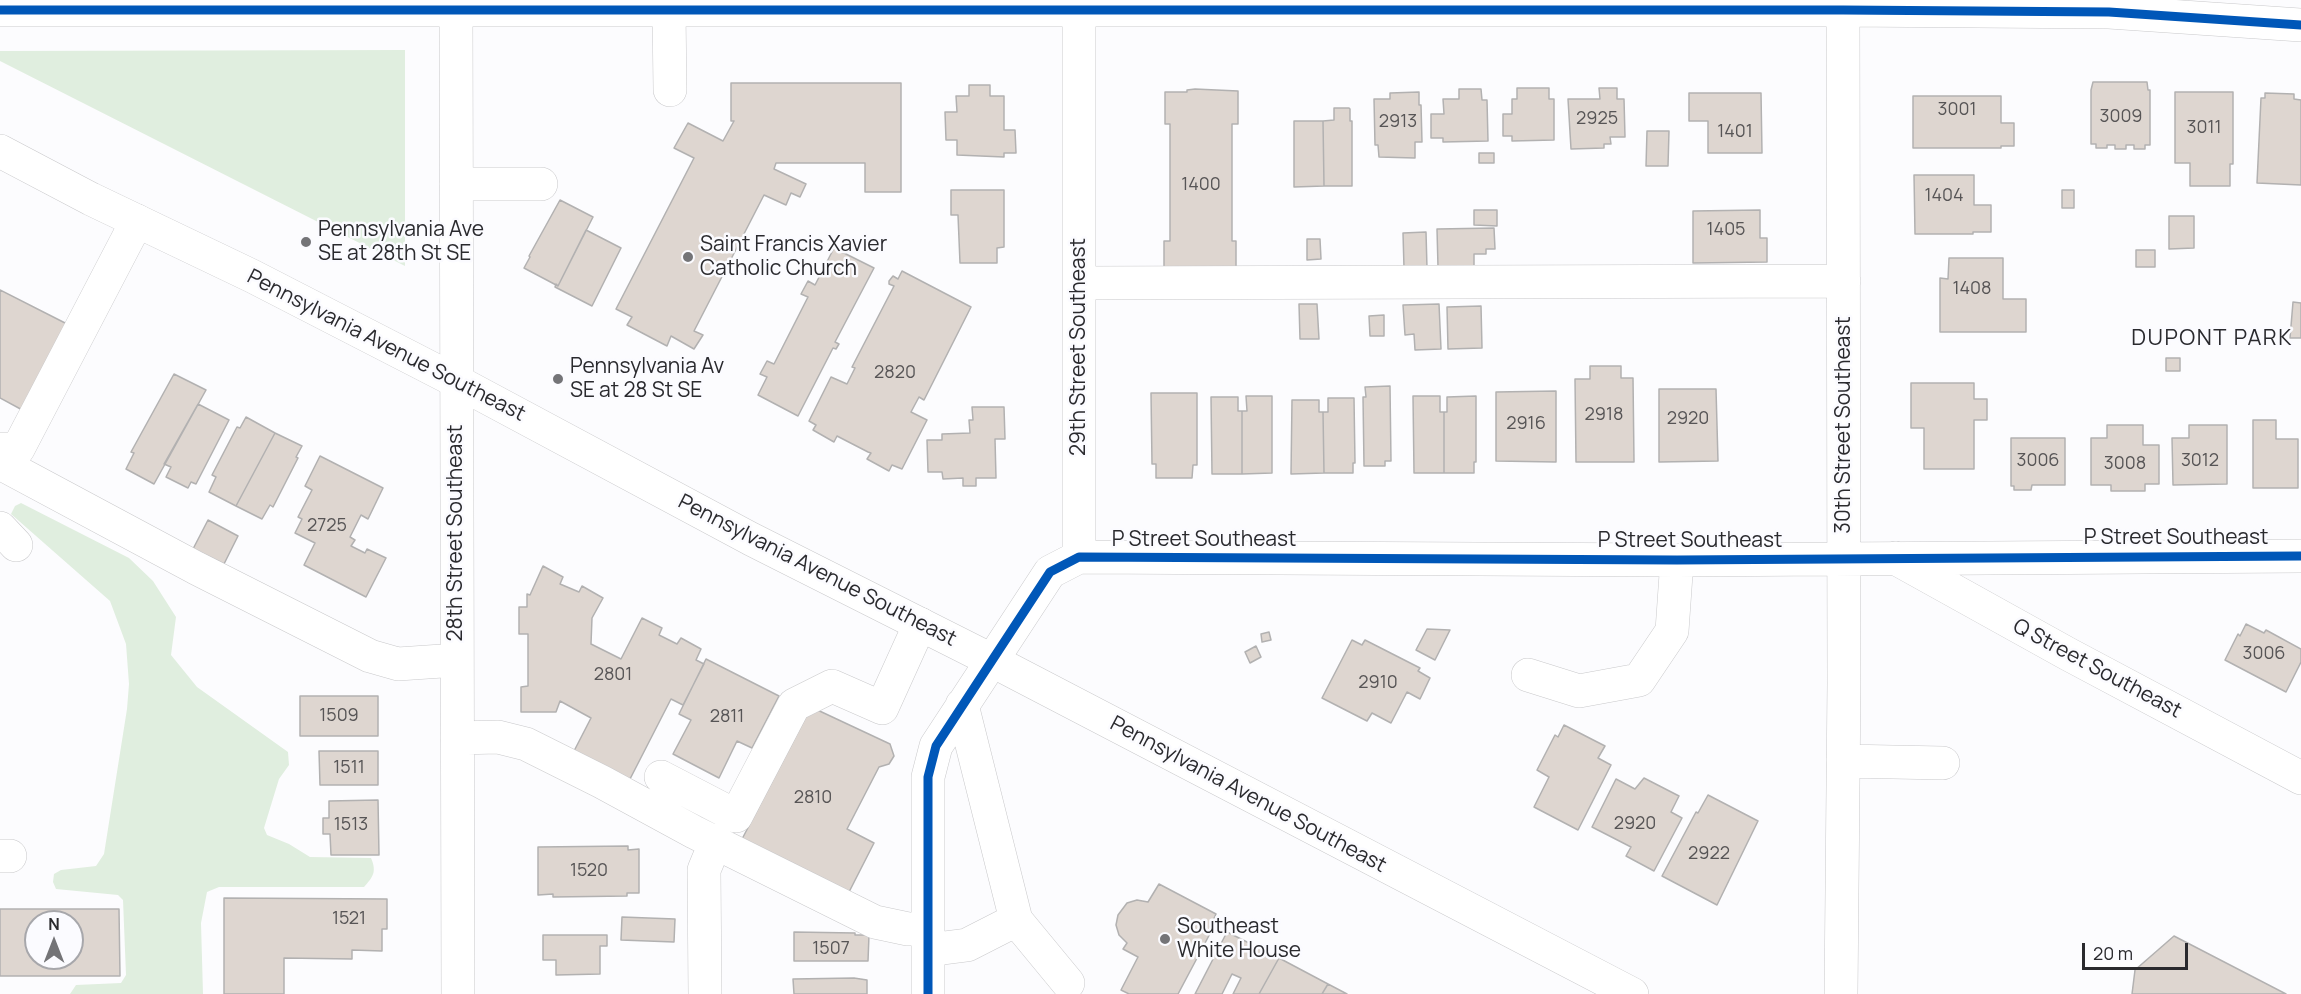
<!DOCTYPE html>
<style>
body{margin:0}
#map{position:relative;width:2301px;height:994px;overflow:hidden;background:#fcfcfe;font-family:Manrope,sans-serif}
canvas{display:block}
.north{position:absolute;left:24px;top:910px;width:60px;height:60px;box-sizing:border-box;background:#fbfbff;border:2px solid #a7a7ab;border-radius:50%;rotate:0deg;font-size:16px;font-weight:700;line-height:24px;text-align:center;color:#2a2a2e}
.north::after{content:'';display:block;margin:auto;width:21px;height:27px;background:#747477;clip-path:polygon(50% 0,100% 100%,50% 72%,0 100%)}
.scale{position:absolute;left:2082px;top:943px;width:106px;height:27px;box-sizing:border-box;border:3px solid #2a2a2e;border-top:0;padding-left:8px;font-size:18px;line-height:21px;white-space:nowrap;color:#2a2a2e;-webkit-text-stroke:4px #fbfbff;paint-order:stroke}
</style>
<div id="map">
<canvas width="2301" height="994"></canvas>
<div class="north">N</div>
<div class="scale">20 m</div>
</div>
<script>
const ctx = document.querySelector('canvas').getContext('2d');
ctx.lineJoin = 'round';
function paint(path, color) { ctx.fillStyle = color; ctx.fill(path, 'evenodd'); }
function trace(path, color, width, dash) { ctx.strokeStyle = color; ctx.lineWidth = width; ctx.lineCap = dash ? 'butt' : 'round'; ctx.setLineDash(dash || []); ctx.stroke(path); }
function label(font, color, halo, rows, align = 'center') {
  ctx.font = font + ' Manrope,sans-serif'; ctx.lineWidth = 5; ctx.setLineDash([]); ctx.textBaseline = 'middle'; ctx.strokeStyle = halo; ctx.fillStyle = color; for (const [text, x, y, turn = 0] of rows) {
    ctx.save(); ctx.translate(x, y); ctx.rotate((+turn || 0) * Math.PI / 180); ctx.textAlign = isNaN(turn) ? turn : align; if (halo) ctx.strokeText(text, 0, 0); ctx.fillText(text, 0, 0); ctx.restore();
  }
}
paint(new Path2D(`
 M405 50V266L0 61V51Z
 M21 503 129 558 153 581 176 617 171 655 197 687 288 752 289 765 279 779 264 828 267 835 289 844 310 857 371 858C377 872 373 877 364 887H219L207 892 201 923 203 994H70L76 985 121 983 126 975 123 900 118 895 56 889 53 882 54 874 61 870 96 866 104 854 127 709 129 684 126 644 110 601 11 514 15 506Z`), '#e0eedf');
const building = new Path2D(`
 M2093 82H2147L2148 90H2150V145H2145V149H2134V145H2126V149H2115V145H2107V148H2096V144H2091V90Z
 M731 83H901V192H865V163H776L774 169 806 184 800 197 791 193 786 205 764 195 694 331 703 335 694 349 671 336 667 346 627 325 632 317 616 309 694 158 674 148 688 123 723 141 734 121H731Z
 M969 85H990V96H1004V130H1015L1016 153H1004V157L957 155V140H946L945 112H957L956 96H969Z
 M1517 88H1549V99H1554V140L1512 141V136H1503V114H1512V99H1517Z
 M1599 88H1617V99H1624L1625 137H1610L1611 144H1604V148L1571 149 1568 99H1600Z
 M1195 89 1238 91V124H1232V241H1236V273L1164 274V241H1170V124H1165V92H1187V90Z
 M1459 89H1481L1482 100H1487L1488 141 1443 142V138H1431V114H1444L1443 99H1459Z
 M1419 92V105H1421L1422 142H1415V158L1379 157 1378 145H1375L1374 99H1390V93Z
 M2175 92H2233V164H2230V186H2190V163H2175Z
 M1689 93H1761L1762 153H1708V121H1689Z
 M2265 93 2294 94V99L2301 100V185L2257 183 2261 98H2265Z
 M1913 96H2001V123H2014V146H2001V148H1913Z
 M1334 108H1349L1350 109V121H1352V186H1324L1323 121 1334 120Z
 M1294 121H1323L1324 186 1294 187Z
 M1647 131H1669L1668 166H1646Z
 M1479 153H1494V163H1479Z
 M1914 175H1974V205H1991V232H1973V234H1915Z
 M951 190H1004V247L997 248V263H960L958 215H951Z
 M2062 190H2074V208H2062Z
 M560 200 593 217 558 286 524 268 530 257 529 256Z
 M1474 210H1497V226L1474 225Z
 M1760 210V238H1767V262L1693 263V211Z
 M2169 216H2194V248L2169 249Z
 M1494 228 1495 249H1486V254H1474V266L1438 267 1437 229Z
 M586 230 621 248 592 306 555 287 556 284 558 286Z
 M1426 232 1427 268H1404L1403 233Z
 M1307 239H1320L1321 259 1307 260Z
 M834 248 874 268 835 342 839 344 836 349 833 348 798 416 758 395 767 377 760 374 767 361 774 364 808 297 801 294 808 281 815 285Z
 M2136 250H2155V267H2136Z
 M1949 258H2003V299H2026V332H1940V278L1948 279Z
 M902 271 971 307 924 400 919 397 911 412 927 420 902 469 892 465 889 471 867 459 871 453 868 452 837 436 834 442 813 430 816 425 809 421 831 377 847 384 855 368 852 367 894 286 889 284V281L893 276 898 279Z
 M0 290 71 326 26 412 0 398Z
 M2293 302 2301 303V338H2290Z
 M1299 304H1317L1319 339H1300Z
 M1439 304 1441 349 1415 350 1414 334 1405 335 1403 305Z
 M1481 306 1482 348 1448 349 1447 307Z
 M1384 315V336H1370L1369 316Z
 M2166 358H2180V371H2166Z
 M1590 366H1621V378H1633L1634 462H1576L1575 379H1590Z
 M174 374 206 390 154 484 126 469 134 453 131 452Z
 M1911 383H1974V399H1987V420H1974V469H1924V428H1911Z
 M1390 386 1391 461H1385V466H1364L1363 397H1366L1365 387Z
 M1659 389H1716L1718 461 1659 462Z
 M1556 391V462L1496 461V392Z
 M1151 393H1197V465H1193L1192 478H1156V464H1152Z
 M1246 396H1272V473L1242 474V411H1247Z
 M1413 396H1440V412H1444V473H1414Z
 M1476 396V462H1474V473H1444V412H1447V397Z
 M1211 397H1238V411H1242V474H1212Z
 M1328 398H1354L1355 463H1353V473H1324L1323 412H1328Z
 M1292 400H1319V412H1323L1324 473 1291 474Z
 M198 404 229 420 196 484 191 482 188 488 166 477 171 467 164 464Z
 M972 407H1004L1005 439H995L996 478H976V486H963V478L943 479 942 472H928L927 440H942V434L970 433 969 420H973Z
 M246 417 275 433 236 506 209 492 216 477 212 475 237 427 240 428Z
 M2253 420H2276V439H2298V488H2253Z
 M2107 425H2143V445H2159V484H2145V491H2111V485H2091V438H2107Z
 M2189 425H2227V484L2173 485 2172 438H2189Z
 M275 433 302 446 296 457 298 458 273 507 270 505 262 519 236 506Z
 M2011 438H2065V485H2032L2031 490H2014V486H2011Z
 M320 456 383 488 368 519 361 515 350 537 355 540 351 546 365 553 367 549 386 558 366 597 304 565 315 543 295 533 302 519 298 517 312 490 305 486Z
 M208 520 238 536 224 564 193 549Z
 M543 566 563 577 560 584 579 592 582 586 603 598 592 618 591 644 621 659 642 618 662 628 659 635 677 644 681 638 701 649 696 660 704 664 683 705 671 699 629 781 573 753 591 718 560 701 556 712H521V687L528 686V634H519V607H527V594L530 595Z
 M2246 624 2264 633 2266 630 2301 649V662L2286 692 2225 660 2238 634 2240 636Z
 M1427 629 1450 630 1435 660 1416 650Z
 M1269 632 1271 640 1262 642 1261 634Z
 M1352 640 1362 645 1365 640 1420 668 1418 671 1430 678 1420 699 1407 692 1391 723 1372 713 1367 721 1322 698Z
 M1256 646 1261 657 1250 663 1245 652Z
 M706 659 779 696 752 748 737 741 719 778 673 754 691 720 679 714Z
 M300 696H378V736H300Z
 M811 707 890 744 894 756 889 764 879 767 847 829 874 843 847 896 741 841Z
 M1564 725 1605 746 1598 758 1611 765 1578 830 1534 807 1549 777 1537 770 1555 735 1558 737Z
 M319 751H378V785H320Z
 M1644 778 1679 796 1671 812 1682 818 1654 871 1626 856 1631 847 1592 827 1616 779 1635 789Z
 M1708 795 1758 821 1717 905 1662 876 1696 812 1698 813Z
 M378 800 379 855H331L330 834H323V818H329V801Z
 M628 846V850L639 849V893H627V896L553 897V894L538 895V847Z
 M1159 884 1216 914 1210 927 1213 928 1178 994H1129L1121 990 1138 957 1123 949 1127 943 1119 935 1116 925 1118 915 1127 903 1137 900 1148 902Z
 M224 898 387 899V929H382V951L352 950V959L284 958V994H224Z
 M0 909H119L120 976H0ZM36 922H72V958H36Z
 M622 917 675 919 674 942 621 940Z
 M794 932 855 933V935H869L868 961H794Z
 M1227 932 1279 958 1259 994H1233L1241 978 1232 974 1222 994H1195Z
 M543 935H607V946H600V974L556 975V960H543Z
 M2174 936 2286 994H2132L2135 970Z
 M1279 958 1328 984 1322 994H1259Z
 M854 978 867 980V994H794L793 979Z
 M1328 984 1347 994H1322Z`);
paint(building, '#ded6d0');
trace(building, '#b2b1b1', 1.5);
const minor = new Path2D(`
 M456 0 458 994
 M0 10H1843L2109 12 2301 25
 M669 11 670 90
 M456 184H541
 M1079 283 1844 281
 M0 449H18L137 221
 M0 463 196 568 370 656 398 664 457 660
 M0 528 16 545
 M1079 557V0
 M1895 558 2068 654 2301 778
 M1528 675 1579 691 1639 680 1672 631 1677 560
 M962 705 1016 920 1068 983
 M457 738 498 737 526 744 602 782 694 832 875 922 908 929H928
 M1843 761 1943 763
 M661 777 736 816 794 705 832 686 882 708 920 624
 M0 856H10
 M928 950 967 945 1016 920
 M705 994 704 870 716 841
 M928 994V777L936 746 1050 572 1079 557 1677 560 2301 556
 M1841 994 1844 683 1843 0`);
const highway = new Path2D(`
 M0 151 91 199 252 276 456 381 751 539 991 660 1632 994`);
trace(minor, '#c9c9cb', 34);
trace(highway, '#c9c9cb', 34);
trace(minor, '#fff', 33);
trace(highway, '#fff', 33);
trace(new Path2D(`
 M0 10H1843L2109 12 2301 25
 M928 994V777L936 746 1050 572 1079 557 1677 560 2301 556`), '#0057b8', 9);
for (const [x, y, r, color] of [
 [306,242,6,"#747477"],
 [688,257,6,"#747477"],
 [558,379,6,"#747477"],
 [1165,939,6,"#747477"]
]) { const dot = new Path2D(); dot.arc(x, y, r, 0, 2 * Math.PI); ctx.fillStyle = color; ctx.fill(dot); trace(dot, '#fbfbff', 2); }
label('18px', '#575556', null, [
 ["3001",1957,110],
 ["3009",2121,117],
 ["2925",1597,119],
 ["2913",1398,122],
 ["3011",2204,128],
 ["1401",1735,132],
 ["1400",1201,185],
 ["1404",1944,196],
 ["1405",1726,230],
 ["1408",1972,289],
 ["2820",895,373],
 ["2918",1604,415],
 ["2920",1688,419],
 ["2916",1526,424],
 ["3006",2038,461],
 ["3012",2200,461],
 ["3008",2125,464],
 ["2725",327,526],
 ["3006",2264,654],
 ["2801",613,675],
 ["2910",1378,683],
 ["1509",339,716],
 ["2811",727,717],
 ["1511",349,768],
 ["2810",813,798],
 ["2920",1635,824],
 ["1513",351,825],
 ["2922",1709,854],
 ["1520",589,871],
 ["1521",349,919],
 ["1507",831,949]
]);
label('21px', '#2a2a2e', '#fbfbff', [
 ["Pennsylvania Ave",318,230],
 ["SE at 28th St SE",318,254],
 ["Saint Francis Xavier",700,245],
 ["Catholic Church",700,269],
 ["Pennsylvania Av",570,367],
 ["SE at 28 St SE",570,391],
 ["Southeast",1177,927],
 ["White House",1177,951]
], 'left');
label('21px', '#2a2a2e', '#fbfbff', [
 ["Pennsylvania Avenue Southeast",386,346,27],
 ["29th Street Southeast",1079,347,-90],
 ["30th Street Southeast",1844,425,-90],
 ["28th Street Southeast",456,533,-90],
 ["P Street Southeast",2176,538],
 ["P Street Southeast",1204,540],
 ["P Street Southeast",1690,541],
 ["Pennsylvania Avenue Southeast",817,571,27],
 ["Q Street Southeast",2097,669,28],
 ["Pennsylvania Avenue Southeast",1248,795,28]
]);
ctx.letterSpacing = '1.5px';
label('22px', '#2a2a2e', '#fbfbff', [
 ["DUPONT PARK",2212,339]
]);
ctx.letterSpacing = '0px';
</script>
